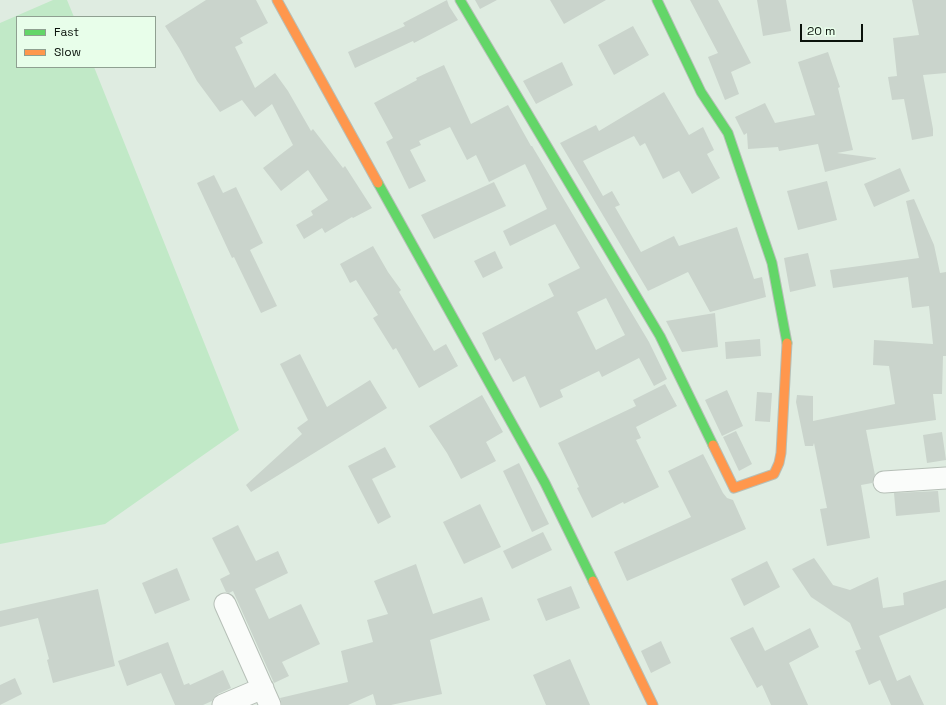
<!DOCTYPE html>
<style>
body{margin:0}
#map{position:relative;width:946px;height:705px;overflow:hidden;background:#dfece1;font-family:"Space Grotesk",sans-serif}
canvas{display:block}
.legend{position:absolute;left:16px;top:16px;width:140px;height:52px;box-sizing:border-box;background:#e8feea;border:1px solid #8fa091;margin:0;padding:5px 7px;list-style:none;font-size:12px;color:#0a120b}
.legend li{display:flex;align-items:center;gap:8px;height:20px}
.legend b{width:20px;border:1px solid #8fa091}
.scale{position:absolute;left:800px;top:24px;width:63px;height:18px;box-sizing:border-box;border:2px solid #0a120b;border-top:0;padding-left:5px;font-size:12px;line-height:14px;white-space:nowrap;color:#0a120b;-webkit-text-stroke:3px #e8feea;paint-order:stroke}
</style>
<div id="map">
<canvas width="946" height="705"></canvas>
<ul class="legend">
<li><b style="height:5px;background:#63d668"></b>Fast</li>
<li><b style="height:5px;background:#ff974d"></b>Slow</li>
</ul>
<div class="scale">20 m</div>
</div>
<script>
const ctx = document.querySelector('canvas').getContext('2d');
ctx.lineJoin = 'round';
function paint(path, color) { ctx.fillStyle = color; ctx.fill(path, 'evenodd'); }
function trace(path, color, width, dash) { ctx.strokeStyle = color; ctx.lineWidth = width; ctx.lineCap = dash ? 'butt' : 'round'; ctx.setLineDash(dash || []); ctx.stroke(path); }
paint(new Path2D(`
 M53 0H67L74 17H17V67H94L239 430 105 524 0 544V23Z`), '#c1e9c7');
paint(new Path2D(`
 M206 0H256L268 23 240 38 243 43 235 47 255 88 275 73 288 91 311 131 313 129 343 168 345 166 372 208 353 218 352 217 325 233 322 228 304 239 296 225 313 215 311 211 328 200 308 170 281 191 263 168 293 145 272 104 255 117 242 100 220 112 197 81 179 48 165 26Z
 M447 0 449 6 458 20 414 43 413 41 355 68 348 52 405 26 403 23Z
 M475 0H497L480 9Z
 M550 0H606L564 24Z
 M690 0H718L751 63 731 72 739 94 725 100 708 57 718 53Z
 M757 0H786L791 31 763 36Z
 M912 0H946V73L923 75 933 129V136L912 140 904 99 892 100 888 77 897 76 893 38 919 35Z
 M633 26 649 55 614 75 598 45Z
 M828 52 840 87 838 88 853 150 837 153 876 158V159L825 172 818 144 779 151 778 147 748 149 747 133 744 135 735 117 765 103 775 123 815 115 798 62Z
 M562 62 573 85 536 104 523 81Z
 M444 65 471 124 508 105 531 146H532L649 342 667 379 654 386 639 358 602 377 599 371 560 390 563 397 540 408 525 376 513 382 500 358 495 361 482 333 554 296 548 284 580 268 555 224 510 246 503 231 547 209 525 164 489 182 476 155 467 160 450 127 419 141 421 145 410 150 426 181 409 189 386 142 393 138 374 103 417 80 416 78ZM606 298 625 335 596 350 577 312Z
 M664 92 689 135 703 127 714 150 707 154 720 178 692 194 679 171 663 179 645 143 640 146 634 136 583 161 603 196 612 191 620 205 615 207 641 252 674 236 679 246 737 227 754 279 762 277 766 297 710 312 688 272 648 291 560 143 596 125 599 131Z
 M900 168 910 191 874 207 864 184Z
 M214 175 223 193 236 187 263 243 250 250 277 306 261 313 234 257 232 258 197 183Z
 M827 181 837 220 798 230 787 191Z
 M494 182 506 206 434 239 421 215Z
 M914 199 934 245 940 273 946 272V356H943L942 394H933L936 420 866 430 875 475 872 483 861 485 870 538 827 546 820 509 827 508 814 443 813 446H805L796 402 797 395 813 396V421L895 404 889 366 873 365 874 340 933 344 929 306 912 308 908 277 833 288 830 270 919 258 906 201Z
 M373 246 388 272 401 290 399 292 434 351 446 344 458 366 419 388 396 348 393 350 373 318 378 315 356 280 350 283 340 264Z
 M495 251 503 268 483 278 474 261Z
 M808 253 816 286 790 292 784 258Z
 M715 313 718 347 682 352 666 321Z
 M760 339 761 356 726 359 725 342Z
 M300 354 327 407 370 380 387 408 251 492 246 485 302 434 297 428 308 420 280 364Z
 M665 384 677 406 636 427 641 438 636 440 659 487 624 504 623 502 592 518 577 488 579 487 558 443 636 406 633 400Z
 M727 390 743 426 722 436 705 400Z
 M757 392 772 393 770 422 755 421Z
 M482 395 503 432 486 442 496 461 461 479 447 453 429 426Z
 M736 431 752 464 739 471 723 437Z
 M942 432 946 460 927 463 923 435Z
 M385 447 396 467 372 479 391 517 378 524 348 466Z
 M703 454 723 493 727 498 733 500 746 529 627 581 614 552 691 517 668 471Z
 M519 463 549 524 532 532 503 471Z
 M938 491 940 512 896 516 894 493Z
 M480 504 501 547 464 564 443 522Z
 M238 525 256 561 278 551 288 573 255 589 269 619 301 604 320 644 282 662 289 676 274 683 233 591 229 593 226 592 220 579 230 574 212 538Z
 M543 532 552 550 512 569 503 551Z
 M814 558 833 585 850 590 878 577 883 608 904 605 903 593 946 580V608L879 636 897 681 910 675 924 705H891L880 680 869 685 855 651 861 649 850 623 811 597 792 569Z
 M767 561 780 587 744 606 731 579Z
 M416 564 433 614 482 597 490 620 430 640 442 694 391 705H376L373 694 348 705H282L280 698 348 682 341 651 373 642 367 620 388 614 374 581Z
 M177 568 190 600 155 614 142 583Z
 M571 586 580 608 546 621 537 599Z
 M98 589 115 666 53 683 47 660 49 659 38 618 0 627V611Z
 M753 627 765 651 810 628 819 647 789 663 808 705H771L762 685 757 688 730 638Z
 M661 641 671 663 651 673 641 651Z
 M168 642 184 685 189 683 190 685 223 670 231 688 218 694 214 698 212 701 203 705H175L161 673 127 686 118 661Z
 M570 659 590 705H546L533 675Z
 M15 678 22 694 0 705V685Z`), '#cad4cc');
const street = new Path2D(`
 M884 482 946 478
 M225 604 270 705
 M223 705 263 688`);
const fast = new Path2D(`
 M460 0 660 336 713 445
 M657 0 701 92 728 133 772 263 787 343
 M378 183 545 483 593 581`);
const slow = new Path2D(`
 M277 0 378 183
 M713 445 734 488 774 474 779 463 781 453 787 343
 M593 581 653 705`);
trace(street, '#b6bfb7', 23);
trace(fast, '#b6bfb7', 11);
trace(slow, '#b6bfb7', 11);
trace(street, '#fafcfa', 21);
trace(fast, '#63d668', 9);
trace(slow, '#ff974d', 9);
</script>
